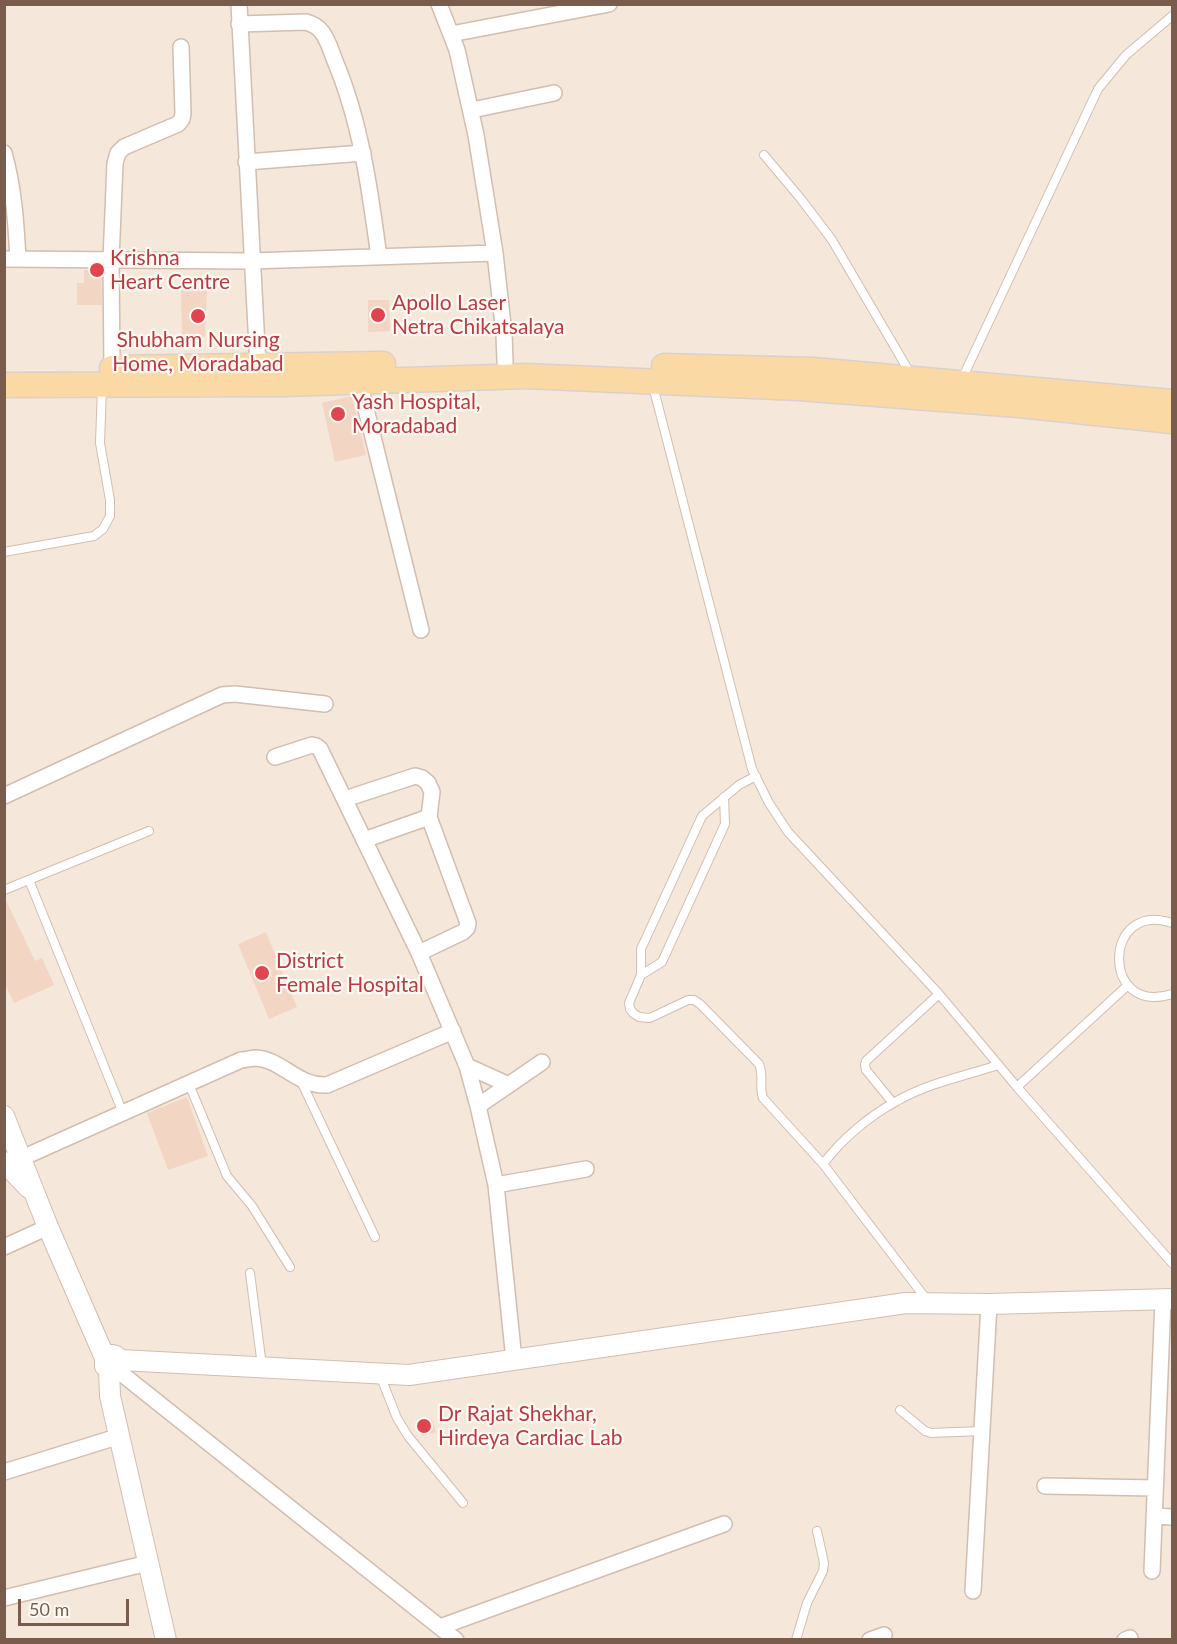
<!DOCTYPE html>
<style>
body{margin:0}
#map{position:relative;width:1177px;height:1644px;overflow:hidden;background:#fdf6ec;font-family:Lato,sans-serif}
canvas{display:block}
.frame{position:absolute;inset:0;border:6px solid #7a5c4d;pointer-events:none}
.scale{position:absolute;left:18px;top:1599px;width:111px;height:27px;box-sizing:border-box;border:3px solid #7a5c4d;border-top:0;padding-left:8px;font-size:18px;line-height:21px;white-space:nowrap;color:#7a5c4d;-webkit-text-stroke:4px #fffaf3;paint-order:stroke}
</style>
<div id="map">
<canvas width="1177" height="1644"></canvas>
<div class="frame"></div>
<div class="scale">50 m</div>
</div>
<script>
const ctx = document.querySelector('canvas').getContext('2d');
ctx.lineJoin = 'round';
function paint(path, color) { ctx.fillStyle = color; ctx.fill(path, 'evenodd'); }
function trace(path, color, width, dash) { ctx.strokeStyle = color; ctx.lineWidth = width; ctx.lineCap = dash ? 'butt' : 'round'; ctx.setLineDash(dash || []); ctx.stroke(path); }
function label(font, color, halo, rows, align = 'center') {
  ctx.font = font + ' Lato,sans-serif'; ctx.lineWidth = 4.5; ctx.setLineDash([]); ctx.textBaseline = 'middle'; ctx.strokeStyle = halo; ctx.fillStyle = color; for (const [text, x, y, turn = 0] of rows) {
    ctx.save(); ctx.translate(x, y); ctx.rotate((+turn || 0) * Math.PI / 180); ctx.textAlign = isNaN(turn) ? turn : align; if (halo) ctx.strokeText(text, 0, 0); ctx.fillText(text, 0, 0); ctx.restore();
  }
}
paint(new Path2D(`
 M5 5H1172V1639H5Z`), '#f5e8da');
paint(new Path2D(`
 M84 270H101L102 305H77V283H84Z
 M181 288 207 289 205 337H182Z
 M368 300H389L390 331 368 332Z
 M352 396 366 455 335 462 322 403Z
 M4 896 35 961 42 958 54 985 14 1003 4 982Z
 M266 932 297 1007 269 1019 238 944Z
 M187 1097 208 1156 168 1170 147 1113Z
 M432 1419 436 1432 422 1436 418 1423Z`), '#f3d5c3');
const service = new Path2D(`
 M764 155 801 199 832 240 910 373
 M962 379 1098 89 1126 55 1172 16
 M653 386 752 769 769 803 788 832 939 994 1017 1087 1172 1263
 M4 552 94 536 103 529 110 516V500L100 443 102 386
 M756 776 739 785 702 816 641 949V975L629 1003 630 1009 633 1013 639 1017 650 1018 688 1000H694L700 1004 759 1064C764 1075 759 1087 763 1098L823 1164 927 1300
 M29 880 123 1113
 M4 890 149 831
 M1172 923C1103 899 1100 1017 1172 994
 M641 975 662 962 725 824 724 797
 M300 1079 375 1237
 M189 1084 227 1176 252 1206 290 1267
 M1017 1087 1128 985
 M893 1103 866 1070 865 1065 866 1061 939 994
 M823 1164C842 1139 869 1116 897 1101 928 1083 965 1076 998 1065
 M250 1273 262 1366
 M380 1375 397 1418 408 1436 463 1503
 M900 1410 925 1431 931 1433 982 1431
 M796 1640 807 1603 823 1571 824 1563 817 1531`);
const minor = new Path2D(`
 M239 4 258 366
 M439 4 457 50 476 135 495 253 504 334 505 362
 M239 24 306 22C313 24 317 26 321 31 328 39 331 51 335 61 361 123 370 190 379 257
 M451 34 609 4
 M472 110 554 93
 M4 153C14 189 16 223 18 259
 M246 162 363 153
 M4 259 251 261 495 253
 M112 368 111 260 115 163 118 153 124 147 178 124 182 119 183 113 181 47
 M359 381 421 630
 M275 757 312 745 316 746 320 749 419 953 467 1066 478 1106 496 1185 514 1360
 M4 796 222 695 235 694 325 704
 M345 799 415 776 422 778 428 783 432 792 429 817 468 923 467 928 463 932 419 953
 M364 840 429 817
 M467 1066 509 1085
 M478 1106 542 1062
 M22 1158 241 1060C246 1060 251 1058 256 1058 281 1059 298 1087 327 1085L453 1031
 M496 1185 586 1169
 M4 1247 48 1227
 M117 1370 456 1640
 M4 1472 120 1436
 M1045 1486 1155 1488
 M1154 1516 1172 1517
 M1152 1571 1163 1299
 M973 1591 989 1304
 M4 1598 148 1563
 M440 1627 724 1524
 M870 1640 884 1635
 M1125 1640 1130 1638`);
const tertiary = new Path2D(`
 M4 1116 48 1227 105 1358V1366L112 1371 119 1367 120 1362 116 1356 112 1355 105 1358
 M4 1162 29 1188
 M120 1360 409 1375 906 1303 989 1304 1172 1299
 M109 1370 110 1396 166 1640`);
const primary = new Path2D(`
 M664 366 813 370 1172 402
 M112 368 383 364
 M4 385 286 384 526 376 799 388 1019 405 1172 421`);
trace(service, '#d1beb0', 10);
trace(minor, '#d1beb0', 18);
trace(tertiary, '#d1beb0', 22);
trace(primary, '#dad1cd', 27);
trace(service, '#fff', 8);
trace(minor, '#fff', 15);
trace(tertiary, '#fff', 20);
trace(primary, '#fbd9a5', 24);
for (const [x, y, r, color] of [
 [97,270,8,"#e0444e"],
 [378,315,8,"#e0444e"],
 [198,316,8,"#e0444e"],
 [338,414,8,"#e0444e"],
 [262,973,8,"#e0444e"],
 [424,1426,8,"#e0444e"]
]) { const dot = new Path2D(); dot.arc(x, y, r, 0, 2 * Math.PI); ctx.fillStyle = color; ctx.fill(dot); trace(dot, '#fffaf3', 2); }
label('21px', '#be3a42', '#fffaf3', [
 ["Krishna",110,258],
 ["Heart Centre",110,282],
 ["Apollo Laser",392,303],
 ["Netra Chikatsalaya",392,327],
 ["Shubham Nursing",198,340,"center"],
 ["Home, Moradabad",198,364,"center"],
 ["Yash Hospital,",352,402],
 ["Moradabad",352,426],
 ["District",276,961],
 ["Female Hospital",276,985],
 ["Dr Rajat Shekhar,",438,1414],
 ["Hirdeya Cardiac Lab",438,1438]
], 'left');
</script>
